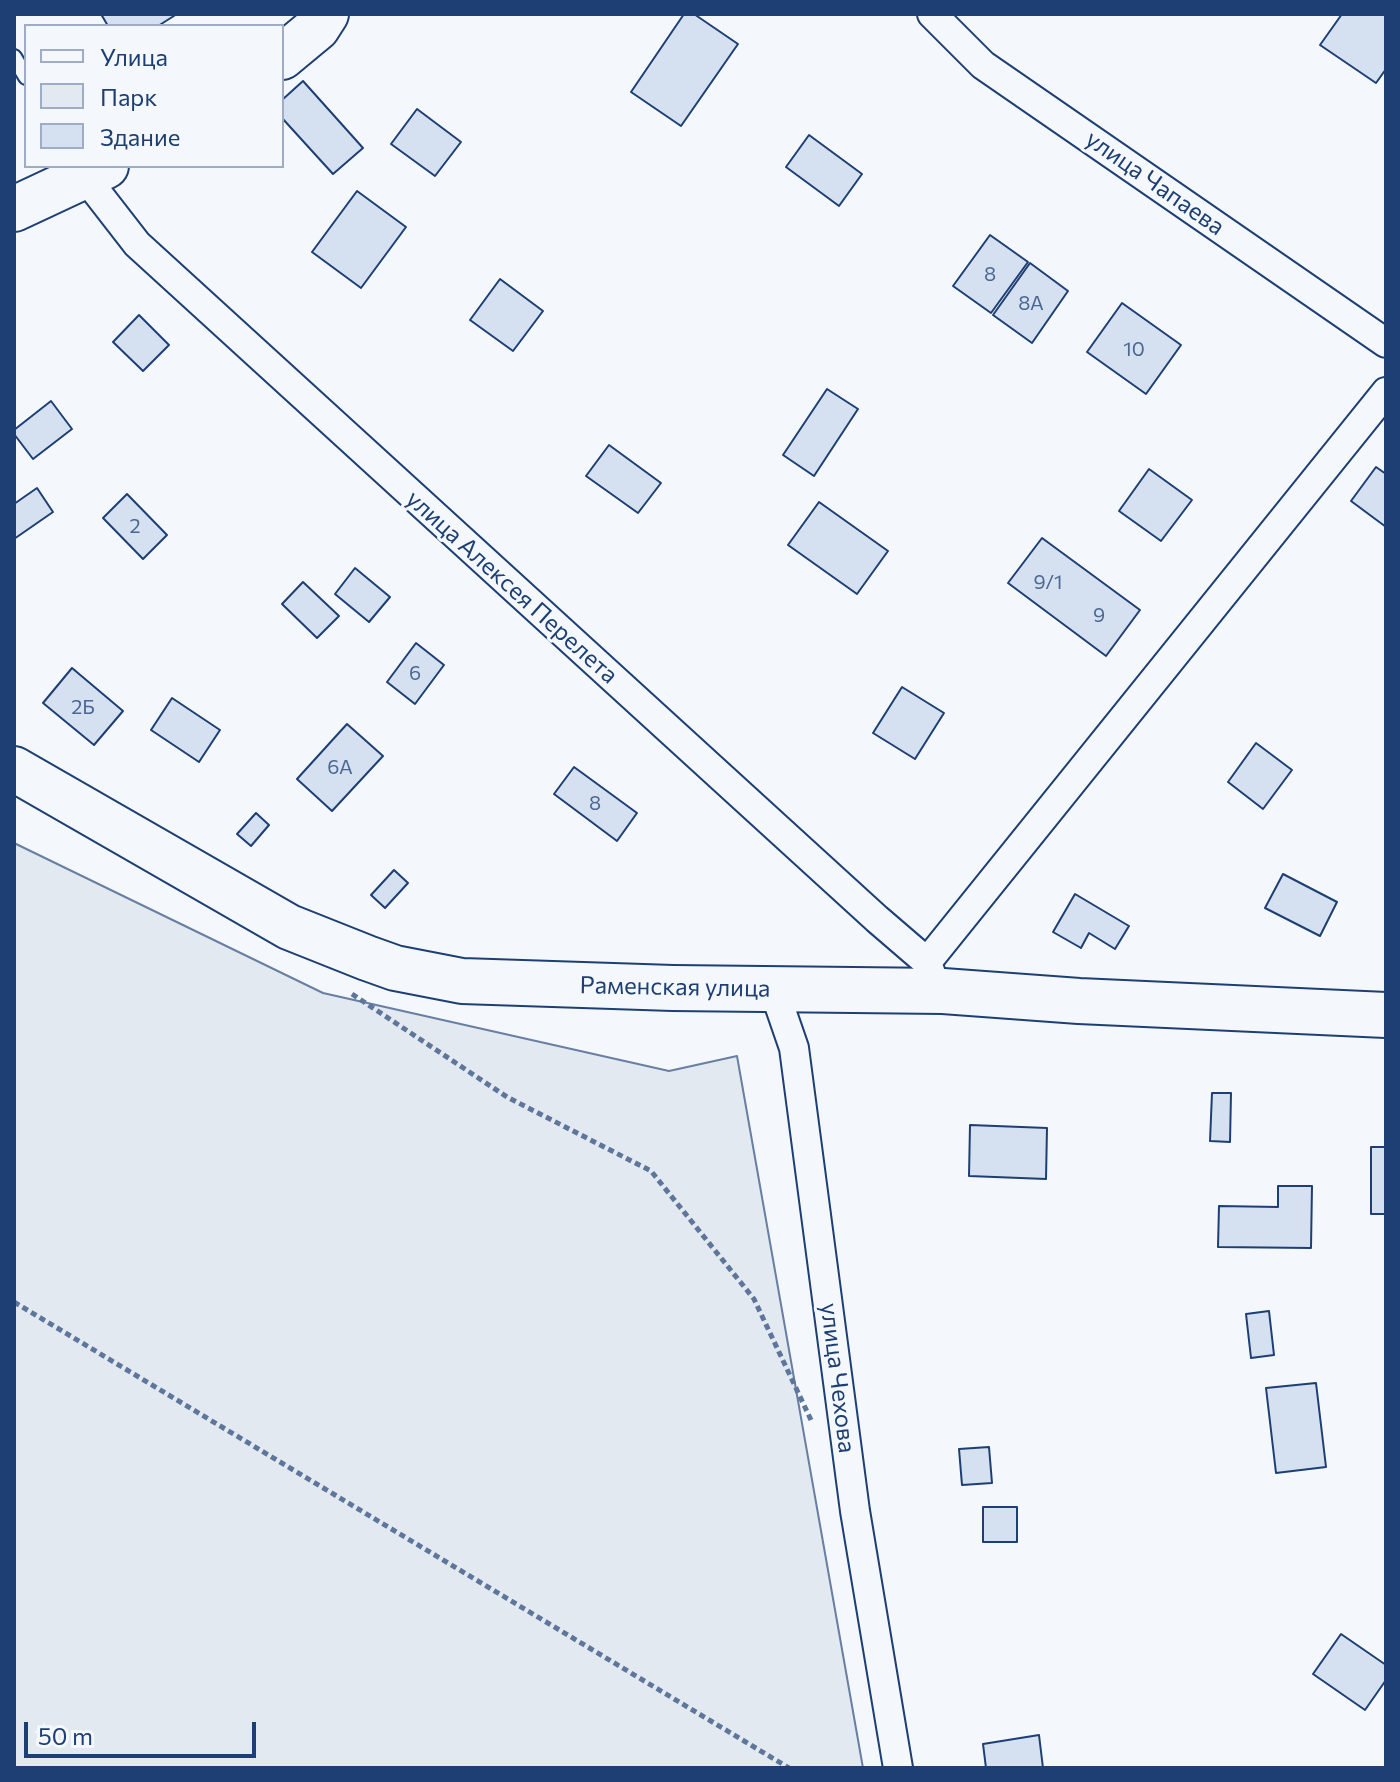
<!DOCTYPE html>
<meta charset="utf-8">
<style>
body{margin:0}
#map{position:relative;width:1400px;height:1782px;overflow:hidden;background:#f4f7fb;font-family:Commissioner,sans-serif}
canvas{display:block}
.frame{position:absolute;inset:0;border:16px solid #1d3f73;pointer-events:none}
.legend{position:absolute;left:24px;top:24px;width:260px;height:144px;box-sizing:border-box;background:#f4f7fb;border:2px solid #9eadc5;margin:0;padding:10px 14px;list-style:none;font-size:24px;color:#1d3f73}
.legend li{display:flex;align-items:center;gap:16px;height:40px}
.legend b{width:40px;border:2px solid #9eadc5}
.scale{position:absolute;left:24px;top:1722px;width:232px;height:36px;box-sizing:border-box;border:4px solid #1d3f73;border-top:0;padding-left:10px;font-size:24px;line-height:28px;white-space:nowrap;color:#1d3f73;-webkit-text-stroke:6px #f4f7fb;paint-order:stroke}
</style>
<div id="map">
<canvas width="1400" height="1782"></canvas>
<div class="frame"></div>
<ul class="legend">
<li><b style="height:10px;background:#f4f7fb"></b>Улица</li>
<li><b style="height:22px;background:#e3e9f0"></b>Парк</li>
<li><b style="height:22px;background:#d5e0f0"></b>Здание</li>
</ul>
<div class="scale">50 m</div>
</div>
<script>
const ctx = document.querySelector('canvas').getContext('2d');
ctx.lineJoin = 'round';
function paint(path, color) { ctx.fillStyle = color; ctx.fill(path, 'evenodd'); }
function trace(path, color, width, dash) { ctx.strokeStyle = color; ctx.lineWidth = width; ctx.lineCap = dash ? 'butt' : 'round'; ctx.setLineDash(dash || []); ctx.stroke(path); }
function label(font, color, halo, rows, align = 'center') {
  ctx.font = font + ' Commissioner,sans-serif'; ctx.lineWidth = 6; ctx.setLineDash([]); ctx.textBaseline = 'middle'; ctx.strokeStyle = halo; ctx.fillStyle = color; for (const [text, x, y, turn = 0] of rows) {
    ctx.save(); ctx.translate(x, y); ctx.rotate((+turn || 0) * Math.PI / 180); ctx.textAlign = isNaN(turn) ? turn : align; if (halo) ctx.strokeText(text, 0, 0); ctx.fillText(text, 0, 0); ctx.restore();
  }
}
const green = new Path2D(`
 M14 843 323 993 669 1071 737 1056 863 1768H14Z`);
paint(green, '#e3e9f0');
trace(green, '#687fa3', 2);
const building = new Path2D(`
 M101 14H177L158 26H108Z
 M684 14H694L738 44 681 126 631 92Z
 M1342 14H1386V69L1376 83 1320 45Z
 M303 81 363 148 333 174 282 118V100Z
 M417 109 461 142 435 176 391 144Z
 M809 135 862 174 839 206 786 167Z
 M357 191 406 227 361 288 312 252Z
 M990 235 1028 262 991 313 953 286Z
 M1030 263 1068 291 1032 343 993 315Z
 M500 279 543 311 513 351 470 320Z
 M1122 303 1181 345 1146 394 1087 352Z
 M139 315 169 345 143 371 113 342Z
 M827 389 858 409 814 476 783 455Z
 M51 401 72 429 33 459 14 434V430Z
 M609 445 661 483 638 513 586 476Z
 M1376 467 1386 474V527L1351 501Z
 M1149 469 1192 500 1161 541 1119 511Z
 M37 488 53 512 14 539V504Z
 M127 494 167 535 143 559 103 518Z
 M819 502 888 551 857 594 788 545Z
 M1042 538 1140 610 1106 656 1008 583Z
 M355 568 390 597 369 622 335 594Z
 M303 582 339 616 317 638 282 604Z
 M416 643 444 665 415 704 387 682Z
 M72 668 123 711 94 745 43 703Z
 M902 687 944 713 915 759 873 733Z
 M172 698 220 730 199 762 151 730Z
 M347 724 383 756 332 811 297 779Z
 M1256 743 1292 770 1263 809 1228 782Z
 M574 767 637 813 617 841 554 794Z
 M256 813 269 825 251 846 237 834Z
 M394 870 408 883 385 908 371 895Z
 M1283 874 1337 902 1320 936 1265 908Z
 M1075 894 1129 926 1115 949 1089 933 1081 948 1053 932Z
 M1212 1093H1231L1230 1142 1210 1141Z
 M970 1125 1047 1128 1046 1179 969 1176Z
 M1371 1147H1386V1214H1371Z
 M1278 1186H1312L1311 1248 1218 1247 1219 1206 1278 1207Z
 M1269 1311 1274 1355 1251 1358 1246 1314Z
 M1316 1383 1326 1467 1276 1473 1266 1388Z
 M989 1447 992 1483 962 1485 959 1449Z
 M983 1507H1017V1542H983Z
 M1341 1634 1386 1665V1680L1365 1710 1313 1674Z
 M1039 1735 1043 1768H986L983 1744Z`);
paint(building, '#d5e0f0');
trace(building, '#1d3f73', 2);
const lane = new Path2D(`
 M14 57 26 77`);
const street = new Path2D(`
 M932 14 983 65 1386 343
 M85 177 137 244 877 919 927 962 932 977 943 991
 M927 962 1386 392
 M774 990 794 1048 855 1511 898 1768`);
const primary = new Path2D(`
 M282 57 317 28 326 14
 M14 209 106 166
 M14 769 289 927 367 958 395 968 462 981 673 988 943 991 1079 1001 1386 1015`);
trace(lane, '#1d3f73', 18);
trace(street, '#1d3f73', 32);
trace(primary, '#1d3f73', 48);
trace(new Path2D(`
 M352 994 507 1097 651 1171 754 1299 811 1420
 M14 1302 789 1768`), '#5e769c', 5, [6, 4]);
trace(lane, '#f4f7fb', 14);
trace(street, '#f4f7fb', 28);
trace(primary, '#f4f7fb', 44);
label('20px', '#4b6792', null, [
 ["8",990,274],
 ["8А",1031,303],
 ["10",1134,349],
 ["2",135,526],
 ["9/1",1048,582],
 ["9",1099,615],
 ["6",415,673],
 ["2Б",83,707],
 ["6А",340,767],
 ["8",595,803]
]);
label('24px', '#1d3f73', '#f4f7fb', [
 ["улица Чапаева",1155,183,35],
 ["улица Алексея Перелета",512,587,42],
 ["Раменская улица",675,987,1],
 ["улица Чехова",838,1378,83]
]);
</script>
